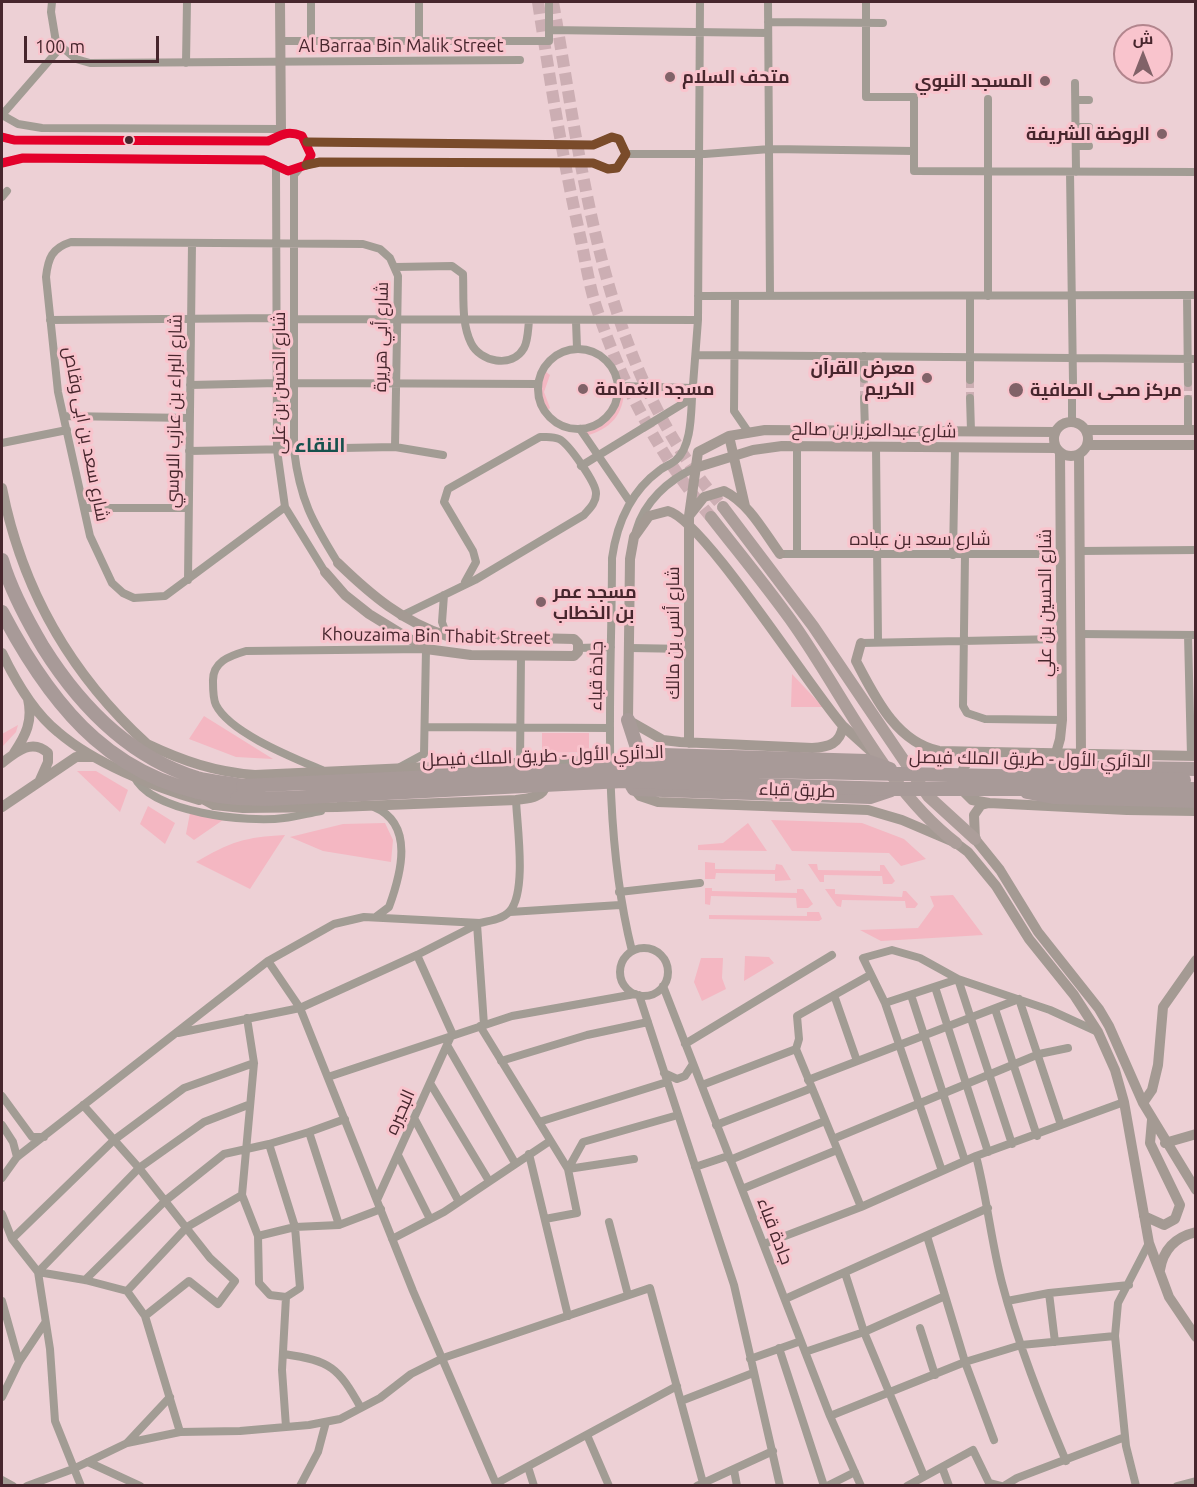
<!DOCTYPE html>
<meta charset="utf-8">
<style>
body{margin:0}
#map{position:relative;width:1197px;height:1487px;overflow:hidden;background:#edd0d5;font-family:Ubuntu,Cairo,sans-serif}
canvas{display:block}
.frame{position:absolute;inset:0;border:3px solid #47262d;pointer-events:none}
.north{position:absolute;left:1113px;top:24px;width:60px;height:60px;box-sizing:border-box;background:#f9c4cd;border:2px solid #b2858d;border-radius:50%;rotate:0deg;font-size:16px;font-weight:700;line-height:24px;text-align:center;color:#47262d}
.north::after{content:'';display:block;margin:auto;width:21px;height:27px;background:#816268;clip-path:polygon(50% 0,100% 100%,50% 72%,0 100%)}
.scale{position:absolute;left:24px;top:36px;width:135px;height:27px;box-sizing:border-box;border:3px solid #47262d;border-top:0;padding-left:8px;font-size:18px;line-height:21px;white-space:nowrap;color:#47262d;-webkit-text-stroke:4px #f9c4cd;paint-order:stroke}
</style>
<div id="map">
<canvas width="1197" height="1487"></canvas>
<div class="frame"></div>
<div class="north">ش</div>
<div class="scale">100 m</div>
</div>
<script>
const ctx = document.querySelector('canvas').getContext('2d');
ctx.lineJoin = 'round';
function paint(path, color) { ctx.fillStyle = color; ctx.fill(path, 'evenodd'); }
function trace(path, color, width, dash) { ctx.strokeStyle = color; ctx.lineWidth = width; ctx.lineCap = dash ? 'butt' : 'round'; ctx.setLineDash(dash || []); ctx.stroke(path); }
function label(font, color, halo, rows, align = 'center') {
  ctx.font = font + ' Ubuntu,Cairo,sans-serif'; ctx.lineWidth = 6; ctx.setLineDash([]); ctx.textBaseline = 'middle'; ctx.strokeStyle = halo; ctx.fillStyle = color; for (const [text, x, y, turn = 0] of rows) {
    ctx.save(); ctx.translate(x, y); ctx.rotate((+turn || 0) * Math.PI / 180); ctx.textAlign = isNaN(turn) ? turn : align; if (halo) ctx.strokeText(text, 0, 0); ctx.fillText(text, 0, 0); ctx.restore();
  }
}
paint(new Path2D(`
 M545 371 550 375 544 392 550 408 546 412 539 387Z
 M624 389C624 415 610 429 586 436L584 430C604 423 617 413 618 390Z
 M792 674 823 707H791Z
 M204 716 273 759 236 757 189 739Z
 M18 725 16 732 2 747V734Z
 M542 733H589V752L542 753Z
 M77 771H96L128 790 120 812Z
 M148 806 175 823 165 844 140 824Z
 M190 813 223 820 194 840 186 834Z
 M771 820 862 823 904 839 926 859 901 866 889 853 792 851Z
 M385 823 393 840 391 862 323 851 290 837 343 824Z
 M748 823 767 851 698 850V845L723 843Z
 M285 835 250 889 196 862C230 842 245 837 285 835Z
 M705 862 715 863V869L775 870 776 864 782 865 791 880 775 881V874L716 873 715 879H705Z
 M808 864H817L818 870 880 871V865H884L895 881 892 884H883L882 876 824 875V882H820Z
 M705 888H712V891L797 893V889H803L813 904 808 908H797L796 898 711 896 710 905 705 904Z
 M825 889H835V894L902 897 903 891H906L918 904 915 908H906L905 901 842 900 841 907 837 906Z
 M953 895 983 935 881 941 860 930 918 928 934 906 930 896Z
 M807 912H819L822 919 819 921 709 919V915L807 916Z
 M745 956 769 957 774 963 744 981Z
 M701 958H723L722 978 726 989 702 1001 694 982Z`), '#f4b7c2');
trace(new Path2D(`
 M864 379V398
 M970 380V398
 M1188 383V399
 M1072 399 1073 382`), '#ccaeb3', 8, [8, 4]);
trace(new Path2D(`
 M538 2C550 81 563 161 581 240 586 264 590 291 599 315 625 390 660 457 711 517
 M553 2C584 176 601 368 723 507`), '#ccaeb3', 12, [12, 6]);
trace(new Path2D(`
 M52 2 51 12 56 42 76 59 90 63 520 60
 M311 2V40
 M419 2V39
 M549 2V30
 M768 2 770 296
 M866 2V97H914V171L1196 172
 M768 22 883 23
 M281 41H549V30L768 33
 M186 63 187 2
 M1075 83 1076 172
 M988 99V296
 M1076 100H1089
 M2 115 18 124 42 128 282 129
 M2 115 61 47
 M1076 127H1089
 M2 137 14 140 268 141C282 135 287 130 302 136L311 155 306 165 288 171 264 160 23 158 2 163
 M1076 146H1089
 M626 154H705L770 149 914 151
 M306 165 320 162 593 163 608 169 617 168 626 154 619 139 612 137 593 145 307 142
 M276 168 277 450 285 507 325 572
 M299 169 294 175V450C300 500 312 521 338 563
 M1070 172 1073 382
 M2 197 7 191
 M396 267 452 266 463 274C464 296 461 323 471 343 480 362 512 369 524 348 528 341 528 329 529 321
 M1187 295 1188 383
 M698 296 1196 295
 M735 296 734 411 749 433
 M295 319 698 320
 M50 320 278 318
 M576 321 577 348
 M538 389a40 40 0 1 1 80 0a40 40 0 1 1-80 0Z
 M697 355 1196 359
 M864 356V379
 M970 380V296
 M295 383 538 384
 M190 385 278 383
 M619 386 693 388
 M864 398 865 430
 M970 398 971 431
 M1188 399V430
 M64 416 189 418
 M1072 421V399
 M580 429 630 502
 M2 443 67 430
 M876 447 878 640
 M189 451 395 447 443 455
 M581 466 692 398 698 320 700 2
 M285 507 165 596 134 598 123 593 112 583 90 536 58 392 46 277C48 258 52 248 71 242L363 244 380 249 390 258 398 276 395 447
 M84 508H188
 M636 531C644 502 668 480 695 468
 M1081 551 1196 550
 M780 554H1061
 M797 554V446
 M953 555 955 447
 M965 555 963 706 967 713 985 719 1062 720
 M188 580 192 243
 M444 595 442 622 447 636
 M401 616 475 580 584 515C589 509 596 503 596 494 597 484 569 444 559 439 553 436 547 437 540 437L448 489 444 502 473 551 476 562 465 582
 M1080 634 1196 635
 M1188 635 1191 756
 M861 643 1061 639
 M579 648 611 647
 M630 648 689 649
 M425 727 610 728
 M520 763 521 655
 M531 763 610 758
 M322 770C294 758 230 733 216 705 213 699 213 689 213 682 212 662 229 656 246 651L426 649 424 754 400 767
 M134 776C150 813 249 823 284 818 296 817 309 813 321 811
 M374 807C415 824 401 874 389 907L377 916
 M619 892 700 883
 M510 912 620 905
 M477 924 484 1025
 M620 972a24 24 0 1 1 48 0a24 24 0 1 1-48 0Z
 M632 951C600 823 612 688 612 558 617 523 631 491 660 470 665 466 672 464 676 460 691 447 691 416 692 398
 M417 955 453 1035
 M268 961 334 924 364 917 480 923C490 921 503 919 510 911 527 891 517 826 516 800
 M663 986 830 1416 861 1486
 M935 987 988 1152
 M639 995 734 1285 780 1486
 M834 995 857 1061
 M911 995 965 1161
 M885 1003 958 979 1012 1144
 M995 1009 1037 1136
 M247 1018 254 1063 242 1195 258 1236 259 1283 270 1295 286 1297 300 1288 295 1227 269 1144 309 1132 339 1225 381 1209
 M480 1026 568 1169 577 1213 545 1219
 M178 1033 300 1008 417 955 480 923
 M685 1044 832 955
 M447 1045 515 1163
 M796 1049 799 1039 797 1016 870 975
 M501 1061 587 1035 648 1022
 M664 1073 677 1079 685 1076 693 1064
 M328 1077 512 1016 635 994
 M808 1080 1019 999 1061 1125
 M430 1083 489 1181
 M702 1085 796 1049 861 1207
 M2 1096 32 1137H44
 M414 1118 459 1202
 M539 1122 667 1082
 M2 1125 13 1142 17 1157
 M716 1125 812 1088
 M309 1132 345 1119
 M833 1139 1039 1054 1068 1048
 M529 1154 568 1316
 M398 1155 430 1219
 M976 1156C987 1198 991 1241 1002 1283 1018 1344 1041 1402 1066 1461
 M730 1160 825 1121
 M695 1167 728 1156
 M568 1169 583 1142 678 1115
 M568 1169 634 1159
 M942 1171 885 1003 863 958 892 950 920 958 958 979 1050 1010 1098 1032
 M2 1178 17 1157 268 961 300 1008 413 1291 497 1486
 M742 1189 837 1150
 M377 1200 451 1036
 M2 1214 12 1239 38 1272 85 1280 127 1291 145 1316 189 1281 218 1304 235 1281 210 1258 139 1168 83 1105
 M609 1222 628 1295
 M258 1236 295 1227 339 1225
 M927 1236 965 1362 994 1440
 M12 1239 114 1140 184 1088 254 1063
 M392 1239 444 1212 550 1141
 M764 1244 861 1207 976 1156 1124 1102
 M845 1273 864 1332 924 1476
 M85 1280 165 1201 224 1154 269 1144
 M127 1291 187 1227 242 1195
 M1049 1293 1055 1342
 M286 1297 282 1370 286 1427
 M785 1299 988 1208
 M2 1301 19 1362
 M1007 1301 1049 1293 1129 1285
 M145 1316 180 1432
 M920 1328 935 1375
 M779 1348 824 1486
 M805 1352 864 1332 945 1296
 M284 1354C331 1361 338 1367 361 1408
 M750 1359 801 1341
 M2 1397 19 1362 45 1323
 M681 1401 753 1373
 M830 1416 965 1362 1021 1345 1115 1336
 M587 1435 609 1486
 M127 1443 180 1432 240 1431 309 1425 340 1419 380 1398 411 1374 443 1358 650 1288 703 1483
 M88 1462 140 1486
 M528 1467 534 1486
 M942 1467 949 1486
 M734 1470 737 1486
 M2 1480 13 1486
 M497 1483 677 1386
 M27 1486 73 1469 127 1443 170 1397
 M81 1486 55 1421 50 1349 38 1272 139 1168 204 1122 248 1105
 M300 1486 318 1452 326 1422
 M697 1486 773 1451
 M827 1486 855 1472
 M907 1486 973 1450 989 1483 1001 1486
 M1004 1486 1017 1478 1125 1437
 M1136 1486 1126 1446 1115 1336 1118 1303 1149 1243
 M1177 1486 1196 1481`), '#a29c94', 8);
trace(new Path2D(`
 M280 2 281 133
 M1054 439a17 17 0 1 1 34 0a17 17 0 1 1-34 0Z
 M1086 430H1196
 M729 436 745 506
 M1087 445H1196
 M1079 454 1081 754
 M695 468 753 450 782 446 1056 448
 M2 488C22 590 70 674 147 744L148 749
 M668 511C703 519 810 689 843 726 840 744 829 747 812 748L680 742 663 740 628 720 630 559 634 537 649 516Z
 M689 516 698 452 729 436 765 430 1055 432
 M325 572 345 595 369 614 426 649 471 655 574 656 578 652V643L574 639 447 636C403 622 371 595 338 563
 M861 643 856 661C875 697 896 742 939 751L1196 756
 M2 653C15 680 34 713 58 732 94 763 154 787 199 800
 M843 726 874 754
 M689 743V516L704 497 724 491C749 503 764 532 780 554
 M147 744C183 761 215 772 255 775L517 763C525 763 534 763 541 768 551 776 547 792 536 796 530 799 522 799 516 800L337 807 243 808 214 805 192 793
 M983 752C966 759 959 770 960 788L972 800 989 803
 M14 753C26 735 33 721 28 699
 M1056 753 1060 739 1062 720 1060 452
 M2 763C16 752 32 738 48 753V762L40 780
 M634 789 640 796 658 802 868 810 902 820 956 843 968 852 996 886 1029 939 1074 995 1098 1032 1115 1070 1124 1102 1149 1243 1169 1297 1196 1337
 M2 807 76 757H94
 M1196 811 1127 810 989 803 981 805 974 815 975 839 1000 870 1038 932 1099 1009 1109 1026 1143 1103 1196 1190
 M1143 1103 1152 1090 1158 1065 1163 1007 1196 960
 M1165 1143 1196 1134
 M1144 1216 1164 1225 1175 1219 1180 1205 1150 1143 1152 1120
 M1160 1270C1163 1250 1175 1237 1196 1232`), '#a49a93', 10);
trace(new Path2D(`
 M723 507 813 626 928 796 975 839
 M711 517C739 553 769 589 795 626 846 699 885 788 956 843`), '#ac9e9a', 12);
trace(new Path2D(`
 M2 560C11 591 27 620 43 647 80 706 129 757 197 778 212 782 228 783 243 786
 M2 612C54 711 118 788 237 798
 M628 720 639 754 663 755
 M639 754C629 763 626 777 634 789L870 797 891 790
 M1012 773 1048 767 1196 769
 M1027 792 1053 797 1196 801`), '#a89a98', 14);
trace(new Path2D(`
 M663 755 867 761 890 769
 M243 786 619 768 1184 780
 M237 798 267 799 623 781 893 789H1196`), '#a89a98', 14);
trace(new Path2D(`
 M2 137 14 140 268 141C282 135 287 130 302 136L311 155 306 165 288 171 264 160 23 158 2 163`), '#e4002b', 9);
trace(new Path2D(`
 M306 165 320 162 593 163 608 169 617 168 626 154 619 139 612 137 593 145 307 142`), '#7a4b2a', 9);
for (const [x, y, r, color] of [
 [670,77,6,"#816268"],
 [1045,81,6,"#816268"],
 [1162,134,6,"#816268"],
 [129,140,5,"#47262d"],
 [927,378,6,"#816268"],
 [583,389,6,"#816268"],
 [1016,390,8,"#816268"],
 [541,602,6,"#816268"]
]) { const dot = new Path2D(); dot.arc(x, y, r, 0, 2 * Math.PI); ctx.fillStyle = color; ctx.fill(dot); trace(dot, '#f9c4cd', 2); }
label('18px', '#47262d', '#f9c4cd', [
 ["Al Barraa Bin Malik Street",401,46],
 ["شارع أبي هريرة",381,337,-89],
 ["شارع الحسن بن على",279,383,-90],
 ["شارع البراء بن عازب الاوسي",174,411,-89],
 ["شارع عبدالعزيز بن صالح",874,430,1],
 ["شارع سعد بن ابى وقاص",86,434,79],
 ["شارع سعد بن عباده",920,539],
 ["شارع الحسين بن علي",1045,603,-90],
 ["شارع أنس بن مالك",673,633,-90],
 ["Khouzaima Bin Thabit Street",436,636,1],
 ["جادة قباء",596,676,-89],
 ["الدائري الأول - طريق الملك فيصل",543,756,-2],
 ["الدائري الأول - طريق الملك فيصل",1030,759,1],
 ["طريق قباء",797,790,2],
 ["البحيره",400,1112,-66],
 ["جادة قباء",775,1231,69]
]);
label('bold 18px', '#47262d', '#f9c4cd', [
 ["متحف السلام",682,77],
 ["المسجد النبوي",1033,81,"right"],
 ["الروضة الشريفة",1150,134,"right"],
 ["معرض القرآن",915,368,"right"],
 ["الكريم",915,389,"right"],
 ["مسجد الغمامة",595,389],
 ["مركز صحى الصافية",1030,390],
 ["مسجد عمر",553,592],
 ["بن الخطاب",553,613]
], 'left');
label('bold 20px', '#16514d', '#f9c4cd', [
 ["النقاء",320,445]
]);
</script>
